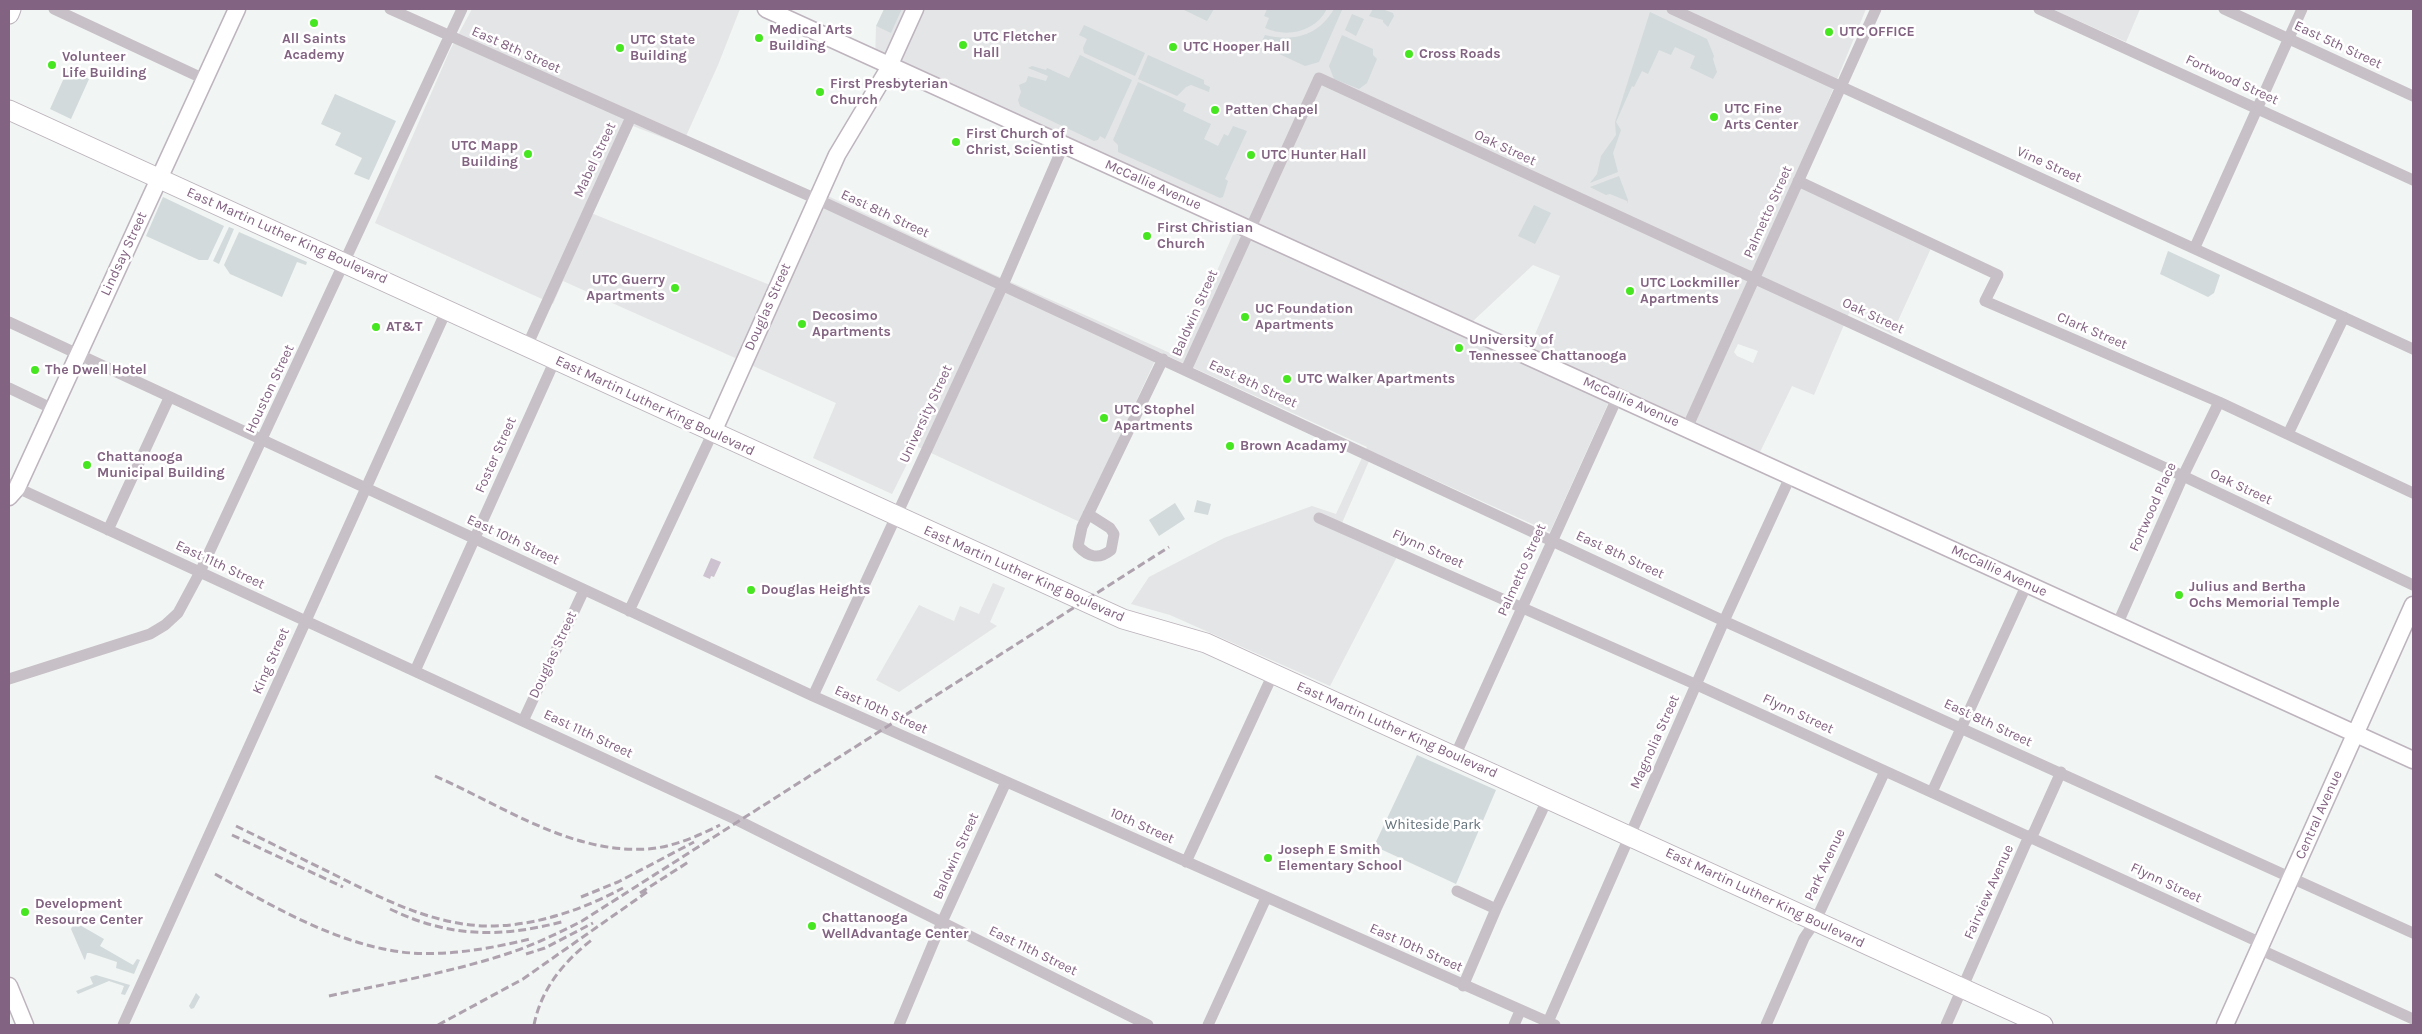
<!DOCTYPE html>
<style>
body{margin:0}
#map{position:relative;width:2422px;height:1034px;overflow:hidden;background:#f1f5f3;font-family:Karla,sans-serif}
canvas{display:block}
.frame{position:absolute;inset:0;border:10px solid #836382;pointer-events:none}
</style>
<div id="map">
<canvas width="2422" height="1034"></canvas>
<div class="frame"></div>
</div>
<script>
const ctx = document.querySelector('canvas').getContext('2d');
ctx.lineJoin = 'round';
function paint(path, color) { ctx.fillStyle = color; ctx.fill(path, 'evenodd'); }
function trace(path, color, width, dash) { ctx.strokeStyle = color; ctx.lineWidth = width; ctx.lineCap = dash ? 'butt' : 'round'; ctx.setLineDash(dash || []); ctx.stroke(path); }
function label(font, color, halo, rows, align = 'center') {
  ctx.font = font + ' Karla,sans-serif'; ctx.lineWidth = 5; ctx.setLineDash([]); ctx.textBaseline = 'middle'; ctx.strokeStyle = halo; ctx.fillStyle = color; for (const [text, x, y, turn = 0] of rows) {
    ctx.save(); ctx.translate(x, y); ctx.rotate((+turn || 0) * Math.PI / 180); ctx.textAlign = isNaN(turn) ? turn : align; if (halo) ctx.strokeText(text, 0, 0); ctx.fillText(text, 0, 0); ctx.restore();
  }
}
paint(new Path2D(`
 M472 9H740L718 65 682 145 633 126 591 213 770 285 813 189 993 274 1179 357 1235 230 875 66 876 26 891 32 902 9H1866L1794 184 1932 246 1892 334 1849 313 1814 395 1792 386 1760 452 1616 386 1550 532 1373 452 1342 523 1401 549 1330 686 1170 615 1131 604 1149 577 1224 538 1312 506 1336 514 1367 447 1159 352 1080 522 916 446 892 494 813 458 836 403 563 281 553 304 375 223 450 50ZM1533 265 1560 276 1530 346 1472 322ZM1738 344 1758 351 1753 363 1737 356 1734 352Z
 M2052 9H2140L2126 42Z
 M993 583 1005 588 990 622 997 626 899 692 876 680 919 605 954 621 960 606 979 614Z`), '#e4e5e6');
paint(new Path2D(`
 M884 9H902L891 33 876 26Z
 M1182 9H1214L1207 21Z
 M1267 9H1327C1315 32 1287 38 1265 28L1269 18 1264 16Z
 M1334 9 1342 10 1319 62 1305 66 1260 45 1265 35C1294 42 1318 36 1334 9Z
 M1373 9H1382L1393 13 1394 16 1388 27 1383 22V20L1369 16Z
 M1650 12 1707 39 1714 56 1713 59 1717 72 1713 79 1690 68 1695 56 1675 47 1671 55 1659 50 1648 74 1642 71 1634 87 1632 86 1616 122 1621 130 1613 153 1618 172 1590 183 1597 174 1601 156 1616 135 1615 122Z
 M1352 14 1364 19 1356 36 1345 30Z
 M1084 25 1145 53 1135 76 1084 53 1083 48 1087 39 1079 35Z
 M1342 35 1373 49V55L1377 59 1367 83 1359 89 1334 79 1329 66Z
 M1080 55 1132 80 1105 139 1100 136 1098 140 1094 141 1020 106 1018 100 1021 92 1019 85 1026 82 1028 76 1046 81 1048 76 1028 68 1032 66 1046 70 1047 68 1069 78Z
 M1148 55 1204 80V84L1210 87 1209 92 1191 85 1186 87 1177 96 1138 79Z
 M68 69 89 79 71 119 50 109Z
 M1138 82 1186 104 1183 111 1211 124 1204 139 1218 146 1224 134 1228 136 1233 126 1247 131 1225 179 1228 181 1223 197 1220 198 1118 152V145L1113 140Z
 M335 94 396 121 369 180 354 174 362 158 335 145 341 133 321 124Z
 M1619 176 1628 200 1627 204V201L1610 194 1606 195 1590 187Z
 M163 197 224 226 208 260H199L146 236Z
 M1534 205 1551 213 1535 244 1518 236Z
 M229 227 234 229 219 264 213 261Z
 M239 232 307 262 306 265 297 262 282 297 230 274 224 265Z
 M2168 251 2220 275 2214 293 2208 297 2160 274Z
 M1197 500 1211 504 1208 515 1194 512Z
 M1175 503 1185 519 1159 536 1149 520Z
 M1417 755 1496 790 1456 884 1374 846Z
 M78 924 104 939 100 946 133 965 137 959 140 960 134 974 116 968 117 962 90 953H87L85 960 84 959 71 929 73 925Z
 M96 975 130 985 125 995 121 994 124 986 109 981 78 994 76 991 93 984 90 977Z
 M196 993 200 997 194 1008 191 1009 189 1006Z`), '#d2dadc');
paint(new Path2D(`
 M711 558 721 562 714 577 711 576 710 579 703 576Z`), '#cdc2d0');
const secondary = new Path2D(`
 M766 9 2413 760
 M713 432 837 155 886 73 915 9
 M9 497 17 488 237 9
 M9 986 25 1025
 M2225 1025 2413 605`);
const primary = new Path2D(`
 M9 14 11 9
 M9 110 1123 619 1206 643 2043 1025`);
trace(secondary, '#beb4be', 19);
trace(primary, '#bbb3bb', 21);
trace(new Path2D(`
 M54 9 204 79
 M390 9 823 202 1724 621 2413 933
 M1672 9 2413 349
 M2039 9 2413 180
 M2224 9 2413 96
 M1798 181 1998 275 1985 301 2219 402 2413 493
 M2195 247 2302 9
 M9 322 813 696 1555 1025
 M527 346 631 117
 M1186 370 1319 78 2183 476 2413 585
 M9 388 53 409
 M1687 428 1876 9
 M2288 434 2344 317
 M9 484 735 819 1148 1025
 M1088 514 1110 528 1114 534 1111 550C1099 560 1088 557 1078 546L1082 527 1163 359
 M1319 518 1697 685 2261 943
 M108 530 169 398
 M629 611 713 432
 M2117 625 2183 476 2219 402
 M415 671 555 360
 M9 679 150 634 165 625 178 613 200 572 462 9
 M813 696 1003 285 1064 144
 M523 721 584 590
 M1455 756 1618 396
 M1932 792 2027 584
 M1186 862 1273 674
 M1457 891 1496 909
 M2259 949 2413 1019
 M1463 986 1496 909 1548 798
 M1548 1022 1724 621 1791 475
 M123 1025 447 309
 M899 1025 942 922 1006 782
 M1208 1025 1266 898
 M1514 1025 1520 1011
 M1766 1025 1804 938 1815 922 1885 771
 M1946 1025 2026 843 2034 832 2061 772`), '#c7c0c7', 11);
trace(secondary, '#fff', 16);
trace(primary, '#fff', 19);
trace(new Path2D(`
 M435 776C503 806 571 854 648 849 673 847 698 836 720 825
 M236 826C269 842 302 859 335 875 383 899 431 924 485 926 533 927 582 910 623 888
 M232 835 343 887
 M215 874C272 906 335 943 401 952 443 957 489 949 530 939
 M640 893 690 861
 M581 897 618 882 694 842
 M390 909C450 938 502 938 565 921
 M526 954 545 948 593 923
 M329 996C385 984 442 974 497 957 527 948 555 935 582 921L1169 547
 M438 1025 523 979 647 892
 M534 1025C541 989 564 961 593 939`), '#aea2ae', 3, [8, 4]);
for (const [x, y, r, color] of [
 [314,23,5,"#46e620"],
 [1829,32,5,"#46e620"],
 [759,38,5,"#46e620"],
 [963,45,5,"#46e620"],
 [1173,47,5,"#46e620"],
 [620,48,5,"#46e620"],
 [1409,54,5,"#46e620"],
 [52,65,5,"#46e620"],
 [820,92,5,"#46e620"],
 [1215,110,5,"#46e620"],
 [1714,117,5,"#46e620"],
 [956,142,5,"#46e620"],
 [528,154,5,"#46e620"],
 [1251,155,5,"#46e620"],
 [1147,236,5,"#46e620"],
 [675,288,5,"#46e620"],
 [1630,291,5,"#46e620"],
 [1245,317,5,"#46e620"],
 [802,324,5,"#46e620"],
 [376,327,5,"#46e620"],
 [1459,348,5,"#46e620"],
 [35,370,5,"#46e620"],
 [1287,379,5,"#46e620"],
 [1104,418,5,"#46e620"],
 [1230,446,5,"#46e620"],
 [87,465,5,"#46e620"],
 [751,590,5,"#46e620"],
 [2179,595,5,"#46e620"],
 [1268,858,5,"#46e620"],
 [25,912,5,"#46e620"],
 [812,926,5,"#46e620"]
]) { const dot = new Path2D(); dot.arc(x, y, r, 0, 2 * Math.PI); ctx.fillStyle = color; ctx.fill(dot); trace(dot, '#fff', 2); }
label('bold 14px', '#836382', '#fff', [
 ["Medical Arts",769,30],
 ["Building",769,46],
 ["UTC OFFICE",1839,32],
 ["UTC Fletcher",973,37],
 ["Hall",973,53],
 ["All Saints",314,39,"center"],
 ["Academy",314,55,"center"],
 ["UTC State",630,40],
 ["Building",630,56],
 ["UTC Hooper Hall",1183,47],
 ["Cross Roads",1419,54],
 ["Volunteer",62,57],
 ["Life Building",62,73],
 ["First Presbyterian",830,84],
 ["Church",830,100],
 ["UTC Fine",1724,109],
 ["Arts Center",1724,125],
 ["Patten Chapel",1225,110],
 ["First Church of",966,134],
 ["Christ, Scientist",966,150],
 ["UTC Mapp",518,146,"right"],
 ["Building",518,162,"right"],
 ["UTC Hunter Hall",1261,155],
 ["First Christian",1157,228],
 ["Church",1157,244],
 ["UTC Guerry",665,280,"right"],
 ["Apartments",665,296,"right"],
 ["UTC Lockmiller",1640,283],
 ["Apartments",1640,299],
 ["UC Foundation",1255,309],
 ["Apartments",1255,325],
 ["Decosimo",812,316],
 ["Apartments",812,332],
 ["AT&T",386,327],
 ["University of",1469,340],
 ["Tennessee Chattanooga",1469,356],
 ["The Dwell Hotel",45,370],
 ["UTC Walker Apartments",1297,379],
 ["UTC Stophel",1114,410],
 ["Apartments",1114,426],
 ["Brown Acadamy",1240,446],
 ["Chattanooga",97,457],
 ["Municipal Building",97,473],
 ["Julius and Bertha",2189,587],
 ["Ochs Memorial Temple",2189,603],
 ["Douglas Heights",761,590],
 ["Joseph E Smith",1278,850],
 ["Elementary School",1278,866],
 ["Development",35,904],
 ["Resource Center",35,920],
 ["Chattanooga",822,918],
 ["WellAdvantage Center",822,934]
], 'left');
label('14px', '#836382', '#fff', [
 ["East 5th Street",2338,45,25],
 ["East 8th Street",516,50,24],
 ["Fortwood Street",2232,80,25],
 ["Oak Street",1505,148,25],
 ["Mabel Street",595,160,-65],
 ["Vine Street",2049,165,24],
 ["McCallie Avenue",1153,185,24],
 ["Palmetto Street",1768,212,-66],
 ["East 8th Street",885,214,25],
 ["East Martin Luther King Boulevard",287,236,24],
 ["Lindsay Street",124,254,-65],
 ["Douglas Street",768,307,-66],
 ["Baldwin Street",1195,313,-66],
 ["Oak Street",1873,316,25],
 ["Clark Street",2092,331,23],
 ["East 8th Street",1253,384,25],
 ["Houston Street",270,389,-65],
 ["McCallie Avenue",1631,402,24],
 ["East Martin Luther King Boulevard",655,406,25],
 ["University Street",926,414,-65],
 ["Foster Street",496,455,-66],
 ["Oak Street",2241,487,25],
 ["Fortwood Place",2153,507,-66],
 ["East 10th Street",513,540,25],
 ["Flynn Street",1428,549,24],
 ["East 8th Street",1620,555,25],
 ["East 11th Street",220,565,25],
 ["Palmetto Street",1522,570,-66],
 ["McCallie Avenue",1999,571,25],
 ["East Martin Luther King Boulevard",1024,574,24],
 ["Douglas Street",553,655,-65],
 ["King Street",271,661,-66],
 ["East 10th Street",881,710,24],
 ["Flynn Street",1798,714,25],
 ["East 8th Street",1988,723,25],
 ["East Martin Luther King Boulevard",1397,730,24],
 ["East 11th Street",588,734,25],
 ["Magnolia Street",1655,742,-66],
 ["Central Avenue",2319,815,-66],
 ["10th Street",1142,826,24],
 ["Baldwin Street",956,856,-66],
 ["Park Avenue",1825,865,-65],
 ["Flynn Street",2166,883,25],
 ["Fairview Avenue",1989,892,-66],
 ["East Martin Luther King Boulevard",1765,898,25],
 ["East 10th Street",1416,948,24],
 ["East 11th Street",1033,951,26]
]);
label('14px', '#62717a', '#fff', [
 ["Whiteside Park",1433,825]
]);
</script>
